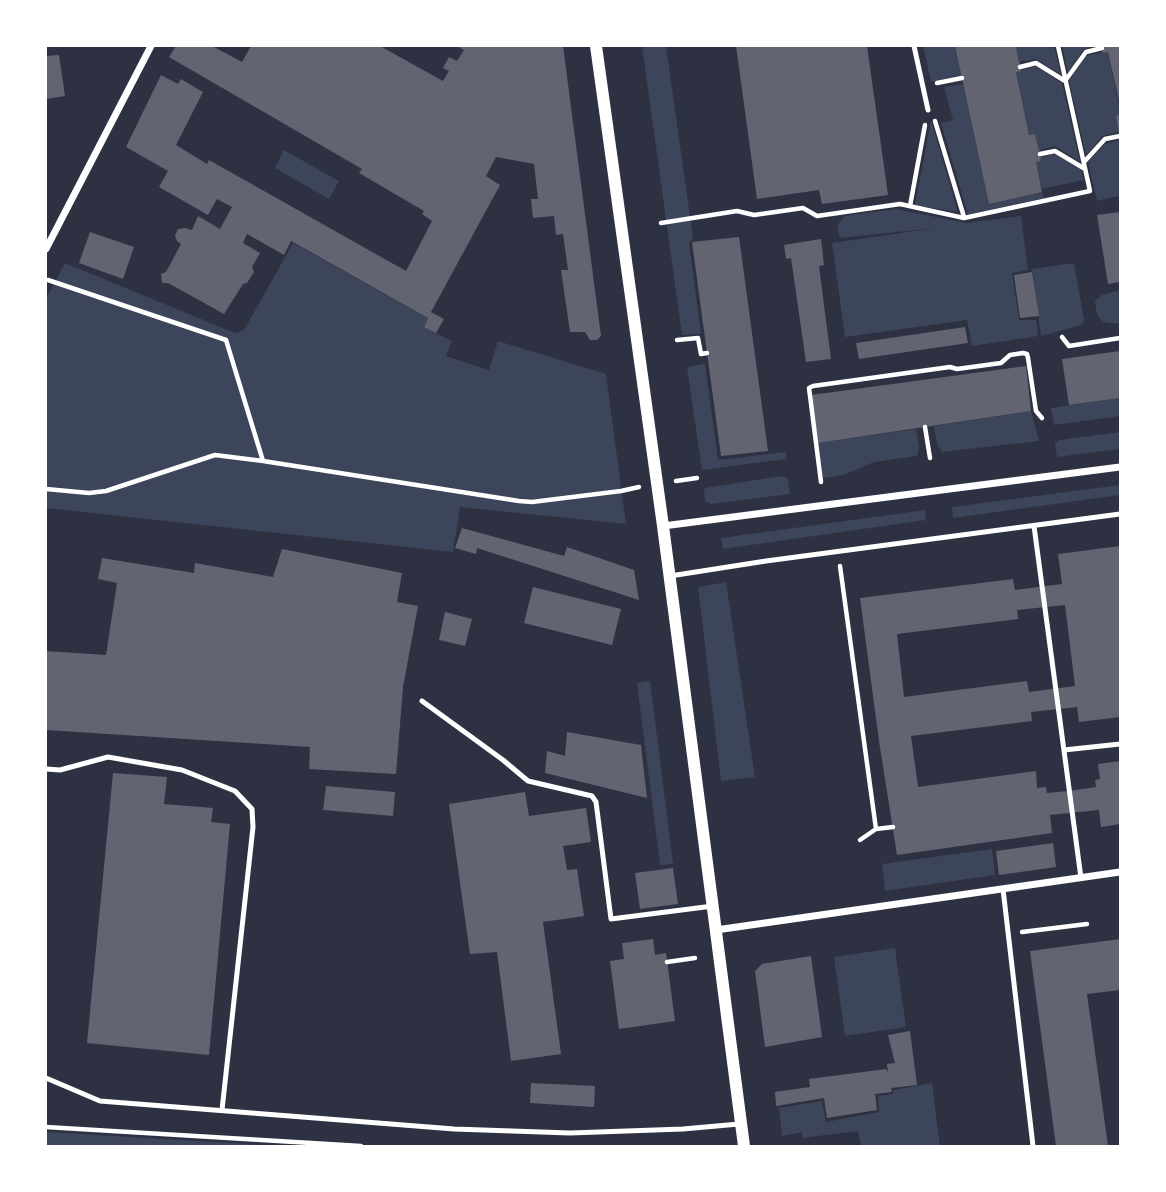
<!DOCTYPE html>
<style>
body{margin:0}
#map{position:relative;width:1166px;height:1192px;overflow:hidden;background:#2d3142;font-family:Rubik,sans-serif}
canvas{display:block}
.frame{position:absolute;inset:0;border:47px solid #fff;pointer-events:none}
</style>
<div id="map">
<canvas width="1166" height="1192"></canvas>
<div class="frame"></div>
</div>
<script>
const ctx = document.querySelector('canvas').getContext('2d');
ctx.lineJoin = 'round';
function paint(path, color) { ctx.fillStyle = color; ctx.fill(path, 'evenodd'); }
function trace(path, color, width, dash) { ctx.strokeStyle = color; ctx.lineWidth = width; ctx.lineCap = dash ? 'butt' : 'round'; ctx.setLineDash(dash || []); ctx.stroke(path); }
paint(new Path2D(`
 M642 46H666L693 238 689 243 701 334 682 335Z
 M923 46H955L961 75 931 82Z
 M1011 46H1054L1061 75 1036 59 1019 62 1016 47 1012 48Z
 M1062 46H1099L1084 49 1068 73Z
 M1103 52H1108L1120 111V114L1116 116 1119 132 1103 136 1086 155 1069 81 1086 56Z
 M1036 66 1062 83 1080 162 1055 146 1039 150 1035 134 1029 135 1016 72Z
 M963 84 989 203 1042 192 1044 198 968 215 941 123 953 120 944 87Z
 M931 120 958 212 915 205Z
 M1120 140V196L1097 201 1088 162 1105 144Z
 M284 150 339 181 329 199 275 168Z
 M1056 154 1081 170 1084 180 1042 189 1036 162 1041 161 1040 157Z
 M896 209 967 223 1021 216 1028 270 1012 273 1019 320H1036L1038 336 972 346 967 320 845 337 832 243 935 228 840 238 837 226 844 216Z
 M293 243 428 318 424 327 452 341 446 356 489 370 498 341 606 374 626 524 460 507 453 552 46 508V299L65 263 235 333 244 330Z
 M1074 263 1084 320 1082 324 1078 326 1041 336 1032 269Z
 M1120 290V323C1101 325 1097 320 1095 301L1102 295Z
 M705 364 718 460 786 452V459L702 470 687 367Z
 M1120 398V416L1054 425 1051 408Z
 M1031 411 1039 441 941 452 940 447H938L934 426Z
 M916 429 919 447 917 456 874 462 844 475 823 478 818 443Z
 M1120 432V449L1057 457 1055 443 1059 440Z
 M782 476 788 479 790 494 711 504 705 501 704 488Z
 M1120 485V495L953 518 952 507Z
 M925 510 926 520 723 549 721 538Z
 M726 582 755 777 721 781 698 587Z
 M650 681 673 864 660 865 637 683Z
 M992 849 995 875 885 891 882 864Z
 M895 948 906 1027 845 1036 834 957Z
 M932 1083 940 1146H861L858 1131 802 1138V1132L782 1136 779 1108 822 1101 826 1122 879 1112 878 1096 893 1094 894 1090Z
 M46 1132 283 1146H46Z`), '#3c4559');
paint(new Path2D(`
 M176 46H212L242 62 251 46H380L443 81 449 71 443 68 449 57 457 61 464 50 457 46H563L601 336 597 340H590L585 332H570L561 270H568L563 234 556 235 554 216 533 218 531 199H538L534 164 496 157 486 176 500 185 431 312 444 319 436 333 424 327 428 318 291 241 284 255 247 234 243 243 260 253 252 267 254 272 247 283 243 284 224 314 168 283H162L161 274 166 272 181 244 177 241 175 235 178 229 185 228 192 230 198 216 220 229 232 207 217 199 208 215 159 187 168 171 126 147 161 75 178 84 181 79 203 92 176 145 207 164 209 160 406 271 432 221 422 214 424 211 359 173 362 169 169 57Z
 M736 46H867L888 195 822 204 819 190 757 199Z
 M955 46 1016 47 1021 71 1016 72 1029 135 1035 134 1040 154 1041 161 1036 162 1042 192 989 204Z
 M1101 46H1120V105L1108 52 1103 53Z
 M59 55 65 96 46 99V56Z
 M1120 114V133H1119L1116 116Z
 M1120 212V282L1108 284 1097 215Z
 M90 232 134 247 123 279 79 263Z
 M739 237 768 451 721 456 692 242Z
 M821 239 824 265 819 266 831 359 806 362 791 258 786 259 784 245Z
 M1032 272 1039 316 1020 318 1014 275Z
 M965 327 968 343 859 359 856 343Z
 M1120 351V398L1069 405 1062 359Z
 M1026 366 1031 411 818 443 811 395Z
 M462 528 564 556 567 547 634 570 639 600 477 548 476 554 455 548Z
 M1120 546V717L1079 722 1077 707 1031 712 1032 721 911 736 918 787 1036 771 1037 788 1046 787 1047 793 1069 791 1096 787 1095 780 1100 779 1098 764 1120 761V824L1101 827 1099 810 1050 815 1052 833 897 855 879 741 860 598 1013 579 1015 590 1062 584 1058 554ZM1065 605 1075 686 1029 692 1027 681 904 697 897 634 1018 619 1017 610Z
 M282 549 402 573 397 602 418 606 403 687 396 774 309 769 310 747 46 730V651L106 655 117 583 98 579 102 558 194 573 195 563 273 577Z
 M533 587 621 609 612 645 524 623Z
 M445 612 472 619 465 646 439 640Z
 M567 732 641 745 647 798 545 773 547 751 565 756Z
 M113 773 167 777 164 804 213 808 211 822 230 824 209 1055 87 1043Z
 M326 786 395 792 393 816 323 810Z
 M525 792 529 816 586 808 591 842 563 846 567 870 577 869 584 916 543 922 561 1054 511 1061 497 952 470 954 449 804Z
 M1053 843 1056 867 999 875 996 851Z
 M673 868 678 904 640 909 635 873Z
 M653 939 655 955 666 953 675 1021 619 1029 610 961 624 959 622 943Z
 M1120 939V990L1087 994 1108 1146H1056L1030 951Z
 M811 956 822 1037 765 1047 755 971 762 964Z
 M910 1031 917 1085 891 1088 892 1092 875 1094 877 1110 827 1118 824 1098 776 1106 775 1092 810 1087 809 1079 886 1069 888 1072 887 1064 895 1063 888 1035Z
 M531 1083 595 1086 594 1107 530 1103Z`), '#626471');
trace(new Path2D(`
 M1020 67 1036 63 1065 81 1086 52 1102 48
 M937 83 962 78
 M935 121 964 217
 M1040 154 1055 151 1085 169
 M1084 162 1105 139 1120 136
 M910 206 925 125
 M661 223 737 211 754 215 803 208 817 216 900 204 964 218 1090 191 1058 46
 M48 280 226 340 263 461
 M1062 337 1069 346 1120 338
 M677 340 698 338 701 354 707 353
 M925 427 930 458
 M676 481 697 478
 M821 482 809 388 813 386 950 367 957 369 1001 363 1010 355 1023 353 1027 354 1028 358 1036 411 1042 418
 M46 489 89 493 106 491 215 455 263 461 519 501 532 502 621 491 639 487
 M840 566 876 829 893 827
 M860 840 876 829
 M1022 932 1087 924
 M667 962 695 958
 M46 1127 361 1146`), '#fff', 4.5);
trace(new Path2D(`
 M914 46 928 110
 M1034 526 1081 878
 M670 576 766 561 1120 514
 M422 701 503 760 528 781 592 796 596 802 611 919 713 906
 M1064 750 1120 744
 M46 769 60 770 108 757 182 770 235 791 252 809 253 827 222 1110
 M1003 889 1033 1146
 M46 1078 100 1101 454 1129 570 1133 683 1129 739 1124`), '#fff', 5);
trace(new Path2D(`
 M46 249 151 46
 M663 526 1120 467
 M716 930 1120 872`), '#fff', 7);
trace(new Path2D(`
 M596 46 663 526 744 1146`), '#fff', 12);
</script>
